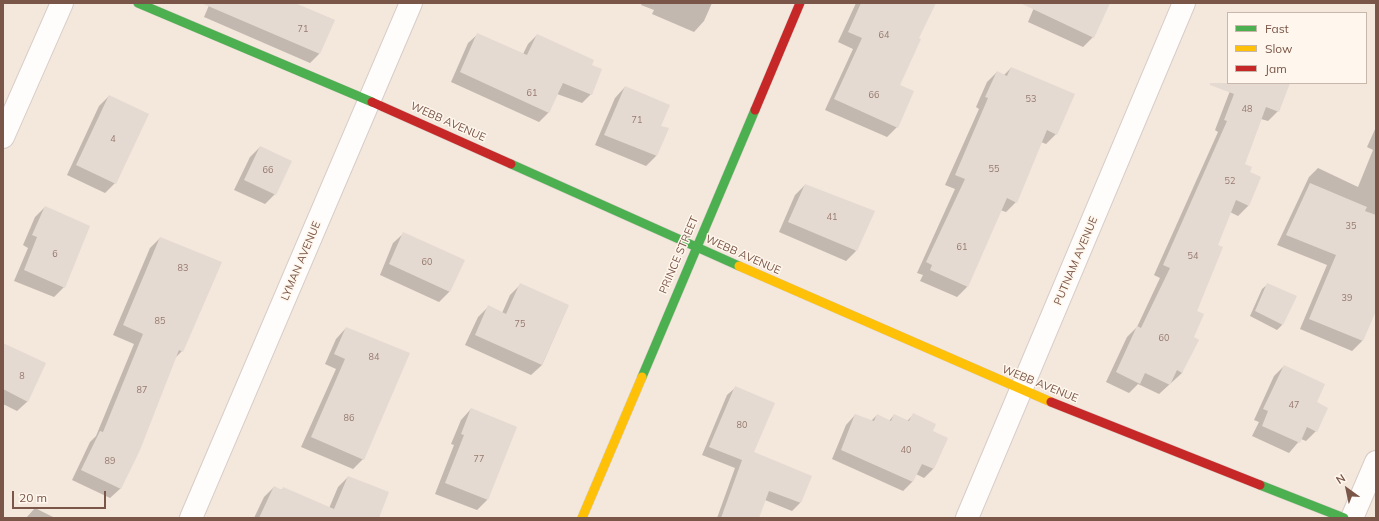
<!DOCTYPE html>
<style>
body{margin:0}
#map{position:relative;width:1379px;height:521px;overflow:hidden;background:#f8f2eb;font-family:Mulish,sans-serif}
canvas{display:block}
.frame{position:absolute;inset:0;border:4px solid #7a5648;pointer-events:none}
.legend{position:absolute;left:1227px;top:12px;width:140px;height:72px;box-sizing:border-box;background:#fff7ed;border:1px solid #cab7ab;margin:0;padding:5px 7px;list-style:none;font-size:12px;color:#7a5648}
.legend li{display:flex;align-items:center;gap:8px;height:20px}
.legend b{width:20px;border:1px solid #cab7ab}
.north{position:absolute;left:1327px;top:469px;width:40px;height:40px;-webkit-text-stroke:3px #fff7ed;paint-order:stroke;rotate:327deg;font-size:11px;font-weight:700;line-height:16px;text-align:center;color:#7a5648}
.north::after{content:'';display:block;margin:auto;width:14px;height:18px;background:#7a5648;clip-path:polygon(50% 0,100% 100%,50% 72%,0 100%)}
.scale{position:absolute;left:12px;top:491px;width:94px;height:18px;box-sizing:border-box;border:2px solid #7a5648;border-top:0;padding-left:5px;font-size:12px;line-height:14px;white-space:nowrap;color:#7a5648;-webkit-text-stroke:3px #fff7ed;paint-order:stroke}
</style>
<div id="map">
<canvas width="1379" height="521"></canvas>
<div class="frame"></div>
<ul class="legend">
<li><b style="height:5px;background:#4caf50"></b>Fast</li>
<li><b style="height:5px;background:#ffc107"></b>Slow</li>
<li><b style="height:5px;background:#c62828"></b>Jam</li>
</ul>
<div class="north">N</div>
<div class="scale">20 m</div>
</div>
<script>
const ctx = document.querySelector('canvas').getContext('2d');
ctx.lineJoin = 'round';
function paint(path, color) { ctx.fillStyle = color; ctx.fill(path, 'evenodd'); }
function trace(path, color, width, dash) { ctx.strokeStyle = color; ctx.lineWidth = width; ctx.lineCap = dash ? 'butt' : 'round'; ctx.setLineDash(dash || []); ctx.stroke(path); }
function label(font, color, halo, rows, align = 'center') {
  ctx.font = font + ' Mulish,sans-serif'; ctx.lineWidth = 3; ctx.setLineDash([]); ctx.textBaseline = 'middle'; ctx.strokeStyle = halo; ctx.fillStyle = color; for (const [text, x, y, turn = 0] of rows) {
    ctx.save(); ctx.translate(x, y); ctx.rotate((+turn || 0) * Math.PI / 180); ctx.textAlign = isNaN(turn) ? turn : align; if (halo) ctx.strokeText(text, 0, 0); ctx.fillText(text, 0, 0); ctx.restore();
  }
}
paint(new Path2D(`
 M3 3H1376V518H3ZM1228 13H1366V83H1228Z`), '#f4e7db');
paint(new Path2D(`
 M210 3H293L334 20 319 54 310 63 204 17Z
 M642 3H712L704 21 694 32 652 14 654 10 641 5Z
 M856 3H935L918 38 899 86 897 127 887 137 825 110 853 49 838 42Z
 M1036 3H1106L1093 37 1083 47 1028 22Z
 M478 34 523 54 528 44 537 35 591 65V94L582 103 557 94 549 112 539 122 451 82 468 43Z
 M1011 68 1056 134 1046 144 1041 142 1016 202 1006 212 1000 210 967 287 957 297 920 281 923 275 917 273 955 189 945 185 979 109 976 107 987 82 997 72 1004 75Z
 M1233 83H1289L1278 111 1268 121 1261 119 1244 164 1248 173 1260 177 1248 206 1238 216 1230 212 1216 245 1196 312 1192 338 1182 373 1159 394 1138 384 1129 393 1106 382 1127 337 1137 327 1160 278 1154 275 1218 132 1215 130Z
 M625 87 660 126 667 129 656 156 646 166 595 145 615 98Z
 M109 96 115 183 105 193 67 175 99 106Z
 M1376 127V308L1362 341 1352 351 1300 329 1327 265 1277 245 1309 177 1318 168 1358 187 1373 150 1367 147Z
 M260 147 275 194 265 204 234 190 250 157Z
 M805 185 856 251 846 261 779 232 795 195Z
 M45 207 64 287 54 297 14 281 28 248 23 245 35 217Z
 M404 233 450 291 439 302 380 275 393 243Z
 M160 238 182 351 175 358 121 488 110 498 72 480 90 442 96 436 134 344 113 335 150 248Z
 M1268 284 1282 325 1277 330 1250 316 1262 289Z
 M520 285 568 306 542 365 531 375 465 345 478 317 488 307 502 313 510 295Z
 M346 328 363 459 353 469 301 447 336 369 325 364 336 339Z
 M3 344 28 401 17 411 3 404Z
 M1284 366 1315 403 1316 431 1306 441 1301 439 1289 453 1252 436 1259 422 1254 420 1274 376Z
 M735 388 753 453 810 476 800 503 792 511 765 500 758 518H717L735 468 702 455 727 395Z
 M471 409 516 427 487 500 477 510 435 494 454 445 451 444 461 420Z
 M855 415 871 421 877 415 889 421 894 415 907 421 913 415 931 432 947 439 933 469 924 478 916 474 912 482 903 491 832 459 846 425Z
 M348 477 378 518H325L338 487Z
 M274 487 281 490 284 488 323 518H254L264 497Z
 M35 508 55 518H26Z`), '#0003');
paint(new Path2D(`
 M201 3H295L335 20 320 54Z
 M861 3H936L919 38 921 39 900 85 914 91 898 128 834 99 862 38 848 32Z
 M1020 3H1110L1094 38Z
 M477 33 527 55 537 34 594 60 592 65 602 69 592 95 563 83 549 113 460 72Z
 M1011 67 1075 94 1057 135 1047 130 1017 203 1007 198 968 287 930 270 932 265 926 262 965 179 955 175 988 98 985 97 997 71 1007 76Z
 M1210 83H1290L1279 112 1266 107 1245 164 1252 167 1250 172 1261 177 1249 206 1236 200 1218 245 1223 247 1197 311 1204 314 1194 337 1199 340 1182 373 1177 370 1170 385 1145 373 1140 384 1116 372 1137 326 1141 328 1170 268 1163 265 1227 121 1224 120 1234 94 1210 85Z
 M625 86 670 105 661 126 669 128 657 156 604 135Z
 M109 95 149 114 116 184 76 165Z
 M260 146 292 161 276 195 244 180Z
 M1310 183 1367 207 1365 211 1376 215V311L1363 341 1309 319 1336 255 1286 235Z
 M805 184 875 211 857 251 788 222Z
 M45 206 90 226 65 288 24 270 37 237 32 235Z
 M403 232 465 260 450 292 389 264Z
 M160 237 222 262 183 352 179 350 140 450 121 489 81 470 100 431 103 432 143 334 123 325Z
 M520 283 569 305 542 365 475 335 488 305 506 314Z
 M1267 283 1297 296 1283 325 1255 311Z
 M346 327 410 353 364 460 311 437 345 359 334 354Z
 M3 343 46 363 28 402 3 389Z
 M1284 365 1325 384 1317 402 1328 408 1317 432 1307 427 1300 443 1262 426 1268 411 1263 409Z
 M735 386 775 403 754 452 812 476 801 503 769 491 759 518H721L742 460 709 447Z
 M471 408 517 427 488 500 445 483 464 435 461 434Z
 M913 413 936 424 933 431 948 438 934 469 922 464 913 482 841 450 855 414 874 421 877 414 891 421 894 414 909 421Z
 M348 476 389 492 379 518H259L274 486 282 490 283 487 334 509Z`), '#e5dad2');
const street = new Path2D(`
 M3 137 62 3
 M191 518 411 3
 M967 518 1184 3
 M1352 518 1376 462`);
const fast = new Path2D(`
 M138 3 372 102
 M511 164 739 266
 M642 377 755 110
 M1260 485 1344 518`);
const slow = new Path2D(`
 M739 266 1051 402
 M582 518 642 377`);
const jam = new Path2D(`
 M372 102 511 164
 M755 110 800 3
 M1051 402 1260 485`);
trace(street, '#d7cdc8', 24);
trace(fast, '#d8cec8', 10);
trace(slow, '#d8cec8', 10);
trace(jam, '#d8cec8', 10);
trace(street, '#fefdfc', 22);
trace(fast, '#4caf50', 9);
trace(slow, '#ffc107', 9);
trace(jam, '#c62828', 9);
label('9px', '#96796d', null, [
 ["71",303,29],
 ["64",884,35],
 ["61",532,93],
 ["66",874,95],
 ["53",1031,99],
 ["48",1247,109],
 ["71",637,120],
 ["4",113,139],
 ["55",994,169],
 ["66",268,170],
 ["52",1230,181],
 ["41",832,217],
 ["35",1351,226],
 ["61",962,247],
 ["6",55,254],
 ["54",1193,256],
 ["60",427,262],
 ["83",183,268],
 ["39",1347,298],
 ["85",160,321],
 ["75",520,324],
 ["60",1164,338],
 ["84",374,357],
 ["8",22,376],
 ["87",142,390],
 ["47",1294,405],
 ["86",349,418],
 ["80",742,425],
 ["40",906,450],
 ["77",479,459],
 ["89",110,461]
]);
label('11px', '#7a5648', '#fff7ed', [
 ["WEBB AVENUE",448,122,24],
 ["PRINCE STREET",679,255,-67],
 ["WEBB AVENUE",743,255,24],
 ["LYMAN AVENUE",301,261,-67],
 ["PUTNAM AVENUE",1076,261,-67],
 ["WEBB AVENUE",1040,384,22]
]);
</script>
